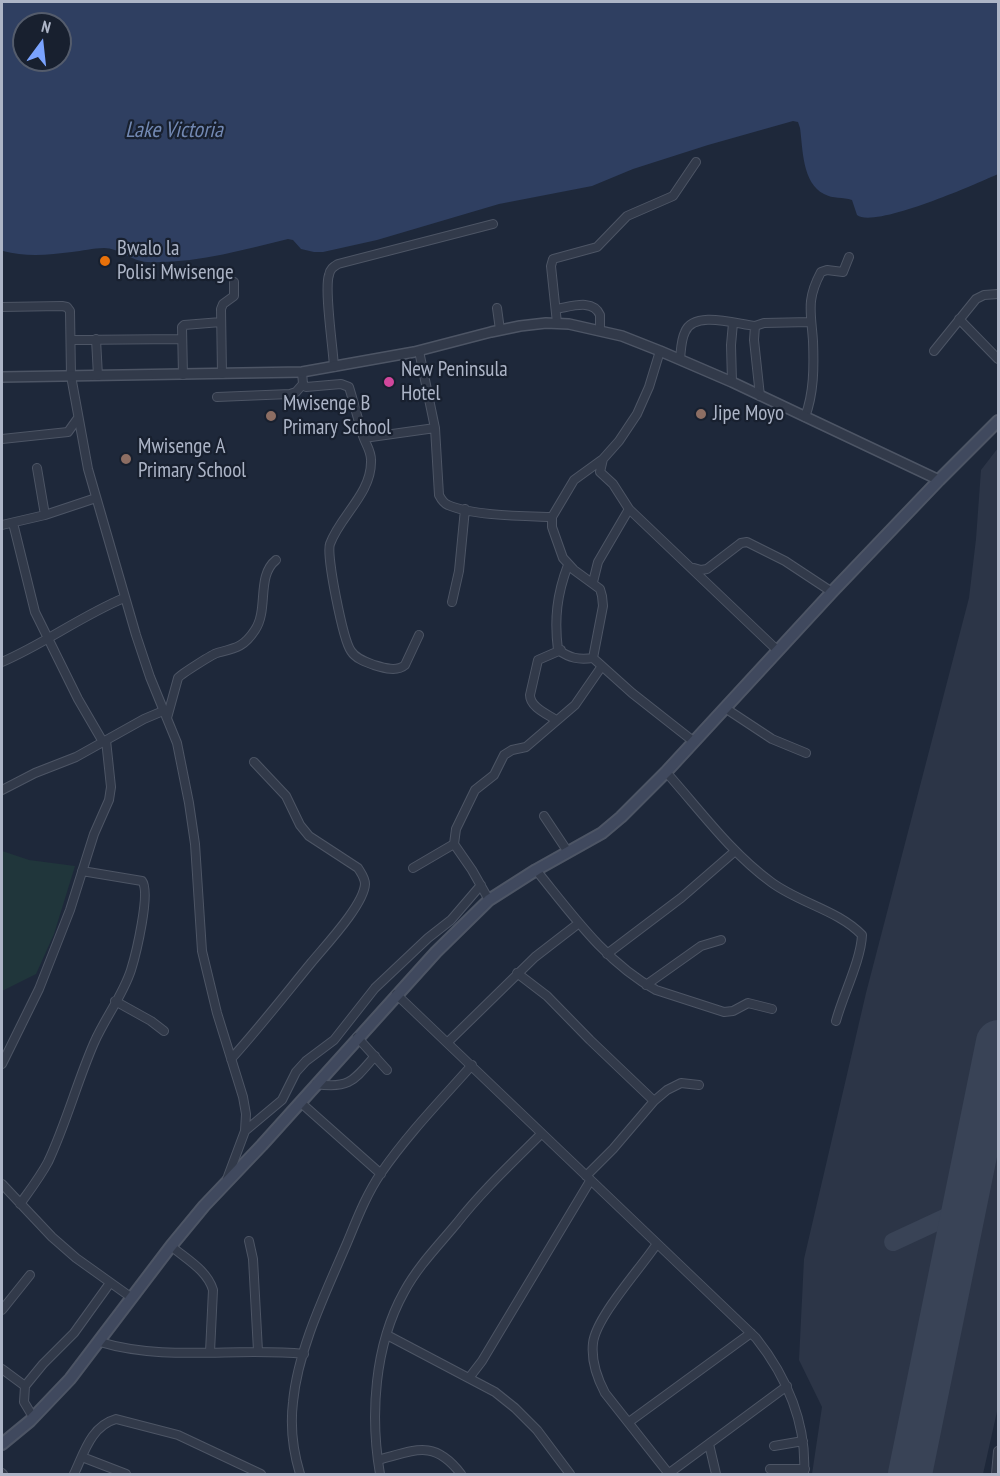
<!DOCTYPE html>
<style>
body{margin:0}
#map{position:relative;width:1000px;height:1476px;overflow:hidden;background:#1e283a;font-family:"PT Sans Narrow",sans-serif}
canvas{display:block}
.frame{position:absolute;inset:0;border:3px solid #adb5c7;pointer-events:none}
.north{position:absolute;left:12px;top:12px;width:60px;height:60px;box-sizing:border-box;background:#18202f;border:2px solid #545c6c;border-radius:50%;rotate:15deg;font-size:16px;font-weight:700;line-height:24px;text-align:center;color:#adb5c7}
.north::after{content:'';display:block;margin:auto;width:21px;height:27px;background:#7aa3ff;clip-path:polygon(50% 0,100% 100%,50% 72%,0 100%)}
</style>
<div id="map">
<canvas width="1000" height="1476"></canvas>
<div class="frame"></div>
<div class="north">N</div>
</div>
<script>
const ctx = document.querySelector('canvas').getContext('2d');
ctx.lineJoin = 'round';
function paint(path, color) { ctx.fillStyle = color; ctx.fill(path, 'evenodd'); }
function trace(path, color, width, dash) { ctx.strokeStyle = color; ctx.lineWidth = width; ctx.lineCap = dash ? 'butt' : 'round'; ctx.setLineDash(dash || []); ctx.stroke(path); }
function label(font, color, halo, rows, align = 'center') {
  ctx.font = font + ' "PT Sans Narrow",sans-serif'; ctx.lineWidth = 4.5; ctx.setLineDash([]); ctx.textBaseline = 'middle'; ctx.strokeStyle = halo; ctx.fillStyle = color; for (const [text, x, y, turn = 0] of rows) {
    ctx.save(); ctx.translate(x, y); ctx.rotate((+turn || 0) * Math.PI / 180); ctx.textAlign = isNaN(turn) ? turn : align; if (halo) ctx.strokeText(text, 0, 0); ctx.fillText(text, 0, 0); ctx.restore();
  }
}
paint(new Path2D(`
 M998 448V1407L983 1474H812L822 1407 799 1360 804 1259 866 993 969 598 976 539 981 470Z`), '#2c3547');
paint(new Path2D(`
 M2 851 29 860 75 866 54 934 36 974 2 991Z`), '#20363b');
paint(new Path2D(`
 M2 2H998V174C976 184 874 229 857 215L852 200C843 197 833 199 824 194 802 183 803 149 800 128L798 122 793 121 708 145 633 169 592 186 499 204 377 240 323 252H314L301 249 293 240 288 239C242 250 195 264 147 262 131 261 119 248 104 248 93 248 82 251 72 252 49 255 25 257 3 251L2 245ZM24 24H60V60H24Z`), '#2f3f61');
trace(new Path2D(`
 M893 1242 964 1209`), '#394356', 18);
trace(new Path2D(`
 M910 1474 998 1042`), '#394356', 44);
const minor = new Path2D(`
 M2 307 62 306 67 307 70 311 71 376 88 469 136 635 150 677 177 743 189 803 195 844 202 951 217 1013 243 1097 246 1114 245 1131 227 1179
 M497 308 500 330
 M556 309C570 307 593 298 600 315V330
 M959 319 998 359
 M557 323 551 266 553 259 597 247 627 216 673 196 696 162
 M96 339 98 376
 M71 340 181 339
 M419 351 435 428 439 495C441 499 443 503 448 505 473 516 524 516 552 517
 M934 351 976 299 984 295 998 294
 M680 359C681 350 681 340 685 332 694 310 736 324 755 326
 M334 367C333 347 324 289 329 275 330 269 333 267 338 264L493 224
 M302 372 303 384 306 387 341 384 349 387C354 403 358 420 363 436 366 445 372 452 371 462 371 494 340 516 330 544 326 555 343 640 351 651 356 659 366 662 374 665 384 668 397 672 405 665L419 635
 M222 374 221 309 223 304 234 296V282
 M183 375 182 327 184 325 221 322
 M732 382 731 345 733 323
 M760 396 754 340 755 326 764 323 810 322
 M217 397 290 394 296 392 303 384
 M805 417C814 393 814 367 813 341 811 312 806 300 821 272L827 270 843 272 849 257
 M364 438 435 428
 M2 439 68 432 78 418
 M603 459 600 472 613 484 629 509 777 650
 M37 468 45 515
 M13 523 35 612 78 699 103 742
 M2 525 45 515 96 498
 M568 565C557 594 554 619 558 650 570 658 578 660 593 658L632 693 693 741
 M694 568 701 570 707 569 741 543 747 542 785 561 832 592
 M593 582 598 562 629 509
 M452 602 459 571 465 509
 M593 658 603 606 602 596 600 589 574 570 563 558 552 527V517L574 480 603 459 619 441 637 414 649 387 660 351
 M2 662C44 644 81 616 124 598
 M725 708 772 739 806 753
 M167 718 178 678C181 674 213 654 217 653 236 648 244 647 255 630 269 609 256 576 276 560
 M556 720C547 714 530 707 530 695L538 660 561 650
 M666 772C700 810 730 852 771 882 799 903 838 910 862 935 861 960 843 995 836 1021
 M2 790 35 773 76 757 144 719 163 711
 M544 816 568 852
 M413 868 454 844
 M536 870C571 913 606 963 656 990L724 1012 733 1011 748 1003 772 1009
 M489 900 472 870 454 844 456 829 475 790 494 775 504 755 512 750 526 747 575 705 602 666
 M607 954 681 898 734 852
 M517 973 547 996 590 1040 654 1101
 M646 985 701 946 721 940
 M396 994 756 1338C787 1377 807 1424 804 1474
 M115 1001 151 1021 164 1031
 M357 1037 387 1070
 M448 1042 535 957 579 923
 M231 1059C259 1028 284 996 311 963 324 947 364 905 365 884 365 878 361 873 358 868L309 836 300 825 286 796 254 762
 M2 1064 39 989 70 910 94 834 109 800 111 787 106 740
 M316 1084C350 1089 354 1080 375 1056
 M300 1102 381 1174
 M245 1131 282 1100 296 1072 306 1061 334 1040 375 988 428 938 451 920 481 885
 M586 1176 613 1149 654 1101 667 1090 681 1083 699 1085
 M2 1184 52 1237 76 1258 132 1298
 M20 1204C30 1190 40 1177 48 1162 66 1124 77 1082 94 1043 105 1018 123 995 131 970 136 954 151 892 142 881L82 871
 M249 1241 253 1259 258 1351
 M656 1245C640 1269 596 1317 593 1343 591 1361 597 1378 605 1393L669 1474
 M171 1246C186 1259 207 1270 213 1290L210 1352
 M2 1310 30 1275
 M387 1335 495 1392 515 1408 537 1430 570 1474
 M100 1342C166 1362 236 1347 304 1354
 M2 1369 25 1386
 M469 1378 482 1361 590 1181
 M33 1417 24 1402 25 1386 43 1364 74 1333 110 1283
 M629 1422 751 1333
 M709 1444 716 1474
 M774 1446 803 1441
 M82 1457 126 1474
 M378 1460C416 1450 434 1439 461 1474
 M770 1469H805
 M2 1473 3 1474
 M74 1474C84 1453 91 1426 116 1419L178 1435 261 1474
 M300 1474C293 1451 290 1427 293 1402 298 1349 326 1292 347 1243 357 1219 366 1195 381 1173 407 1135 441 1100 472 1065
 M380 1474C370 1416 374 1346 404 1292 418 1266 438 1246 457 1223 482 1191 512 1163 541 1134
 M668 1474 787 1386
 M996 1474 998 1451`);
const tertiary = new Path2D(`
 M2 377 302 372 414 352 491 332 520 326 546 323 569 324 622 336 660 351 732 382 939 480`);
const secondary = new Path2D(`
 M2 1444 30 1421 70 1379 171 1246 204 1206 262 1145 436 952 489 900 536 870 602 833 621 817 666 772 832 592 939 480 998 421`);
trace(minor, '#4d5565', 10);
trace(tertiary, '#4d5565', 12);
trace(secondary, '#4d5565', 14);
trace(minor, '#323a4a', 8);
trace(tertiary, '#323a4a', 9);
trace(secondary, '#40495e', 10);
for (const [x, y, r, color] of [
 [105,261,6,"#e8710a"],
 [389,382,6,"#d1479c"],
 [701,414,6,"#8d6e63"],
 [271,416,6,"#8d6e63"],
 [126,459,6,"#8d6e63"]
]) { const dot = new Path2D(); dot.arc(x, y, r, 0, 2 * Math.PI); ctx.fillStyle = color; ctx.fill(dot); trace(dot, '#18202f', 2); }
label('21px', '#adb5c7', '#18202f', [
 ["Bwalo la",117,249],
 ["Polisi Mwisenge",117,273],
 ["New Peninsula",401,370],
 ["Hotel",401,394],
 ["Mwisenge B",283,404],
 ["Primary School",283,428],
 ["Jipe Moyo",713,414],
 ["Mwisenge A",138,447],
 ["Primary School",138,471]
], 'left');
label('italic 22px', '#7288b2', '#18202f', [
 ["Lake Victoria",174,131]
]);
</script>
